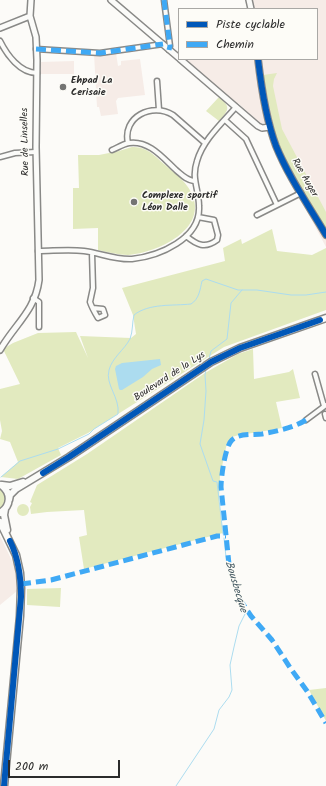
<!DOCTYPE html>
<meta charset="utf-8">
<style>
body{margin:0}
#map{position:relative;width:326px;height:786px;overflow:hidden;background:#fcfbf8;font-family:Kalam,sans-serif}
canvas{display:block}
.legend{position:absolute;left:178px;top:8px;width:140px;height:52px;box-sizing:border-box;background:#fdfcf7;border:1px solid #a9a8a5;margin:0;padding:5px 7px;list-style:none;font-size:12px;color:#2b2b2b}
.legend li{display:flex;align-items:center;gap:8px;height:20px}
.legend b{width:20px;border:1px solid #a9a8a5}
.scale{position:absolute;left:8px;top:760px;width:112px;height:18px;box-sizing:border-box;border:2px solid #2b2b2b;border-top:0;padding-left:5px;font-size:12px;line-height:14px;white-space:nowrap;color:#2b2b2b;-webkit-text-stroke:3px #fdfcf7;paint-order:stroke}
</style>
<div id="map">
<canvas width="326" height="786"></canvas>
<ul class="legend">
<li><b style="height:5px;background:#0057b8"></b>Piste cyclable</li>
<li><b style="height:5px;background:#3fa9f5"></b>Chemin</li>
</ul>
<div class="scale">200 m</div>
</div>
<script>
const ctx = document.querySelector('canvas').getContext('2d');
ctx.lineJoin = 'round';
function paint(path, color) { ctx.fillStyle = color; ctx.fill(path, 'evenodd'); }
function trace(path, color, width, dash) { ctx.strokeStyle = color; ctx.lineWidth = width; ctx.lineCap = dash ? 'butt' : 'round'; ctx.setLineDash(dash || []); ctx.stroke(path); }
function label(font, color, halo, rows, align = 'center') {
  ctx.font = font + ' Kalam,sans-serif'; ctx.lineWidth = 3; ctx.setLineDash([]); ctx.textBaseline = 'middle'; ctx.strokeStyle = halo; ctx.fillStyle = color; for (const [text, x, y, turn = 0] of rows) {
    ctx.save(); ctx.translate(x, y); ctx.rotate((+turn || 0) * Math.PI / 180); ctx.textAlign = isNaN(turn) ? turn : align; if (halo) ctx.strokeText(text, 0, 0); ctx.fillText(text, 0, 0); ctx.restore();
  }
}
paint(new Path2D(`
 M251 0H326V247L279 159 264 123H260L238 103 236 104 186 60 317 59V9H252Z
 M116 53 118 66 121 65V61L140 59 145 95 118 98 116 101 118 114 101 116 99 107H97L94 54Z
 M74 61V74H39L40 62Z
 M0 536 15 567 17 591 0 605Z`), '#f6ece7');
paint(new Path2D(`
 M277 73 274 79 273 86 282 129 326 212V230L286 160 277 142 263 75Z
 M219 97C231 107 229 110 219 121L206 111Z
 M132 147C146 146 154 155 164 164 173 172 185 180 191 192 210 229 157 253 128 255 118 255 108 252 98 250V228L73 229V188H79L78 155H99L119 151Z
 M272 229 277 251 312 255 326 248V310L224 347 88 433 58 448 61 455 18 479 1 477 18 462 10 442 0 439 2 431 0 420V389L20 384 3 349 13 343 38 333 76 332 88 358 80 336 131 338 136 334 133 315 122 288 225 261 223 248 241 239 242 244Z
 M253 349 254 379 289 372 293 369 300 398 276 402 282 428 259 432 239 435 232 437 227 443 220 476 219 501 223 533 84 569 79 537 87 535 84 510 47 512 31 514 30 507 32 503 30 502 37 485 87 454 205 373 238 354Z
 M0 487C7 495 8 502 0 510Z
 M17 510a6 6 0 1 1 12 0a6 6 0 1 1-12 0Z
 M61 588 60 607 27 605V589Z
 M326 688V721L309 690Z`), '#e2eabf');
paint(new Path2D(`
 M160 359 161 365 152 369 143 377 122 390H120L119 389 115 369 116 366 122 363Z`), '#acdcef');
trace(new Path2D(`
 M209 359 211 351 227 339 231 303 242 290
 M206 369 205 375 206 391 204 420 200 444 213 481 217 482 223 534
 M1 477 20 461 58 449 89 434 94 429 118 414C120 397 105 385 109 370 112 358 124 350 130 339 133 331 132 323 134 315 149 303 173 306 191 304 199 299 200 290 202 281L206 279 238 290H257L291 295H306L326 292
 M176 786 214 729 219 710 229 697 232 690 230 665 234 647 239 626 245 614 235 593 227 567 224 538`), '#acdcef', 1);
const minor = new Path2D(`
 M164 0 170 46 169 50
 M0 41C7 55 20 73 37 73
 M36 49 100 53 163 44
 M157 81 159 110
 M225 120 246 139 277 205
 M128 143C122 117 152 102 173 115L205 143
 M112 150C117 148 123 144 129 143 149 140 163 158 176 170 182 175 186 180 194 181
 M0 157 15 153 36 152
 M257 215 301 193
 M186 236C197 245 205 249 217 240L218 235 214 220 198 217
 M38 251C53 251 69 249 84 251 100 253 115 260 132 259 159 256 201 239 199 206 199 189 191 179 197 161 203 140 222 123 236 107
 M92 253 93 288 90 302C92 308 95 313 98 318L105 315 103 309 93 308
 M33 298 39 302V327
 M315 374 324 406
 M325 414 326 418
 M306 420 326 405`);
const tertiary = new Path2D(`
 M111 0 179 58
 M249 0 251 9
 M0 28 30 16
 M180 59 258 126 262 128 270 127
 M258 59C261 85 267 122 276 146 289 178 309 206 326 235
 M0 350C15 324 35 311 39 280L36 147 37 60 36 37 30 16 31 0`);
const secondary = new Path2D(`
 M2 485 10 486 23 482
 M9 500 10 495 16 489 69 457 211 362 240 348 326 318
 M5 509 4 515 7 530
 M0 513C11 506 12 493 1 485
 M0 522 16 555 20 573 21 588 20 616 4 786`);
trace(minor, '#898987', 7);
trace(tertiary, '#898987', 8);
trace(secondary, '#898987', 9);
trace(minor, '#fbfbf9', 4);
trace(tertiary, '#fbfbf9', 5);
trace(secondary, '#fbfbf9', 6);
trace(new Path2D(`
 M164 0 170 46 169 50
 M36 49 100 53 163 44
 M306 420C293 428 277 431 262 434 253 435 239 433 232 440 225 446 221 478 221 487L229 564 241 601 251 616 272 640 291 669 307 691 326 723
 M21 584 51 580 217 536H226`), '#3fa9f5', 5, [10, 5]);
trace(new Path2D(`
 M258 59C261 85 267 122 276 146 289 178 309 206 326 235
 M43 473 69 457 211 362 240 348 320 320
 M4 786 21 597C21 577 19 559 10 541`), '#0057b8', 6);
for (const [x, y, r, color] of [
 [63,87,4,"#747473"],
 [134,202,4,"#747473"]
]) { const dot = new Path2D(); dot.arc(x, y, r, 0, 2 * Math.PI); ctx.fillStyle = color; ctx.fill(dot); trace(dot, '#fdfcf7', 1.5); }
label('bold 10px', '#2b2b2b', '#fdfcf7', [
 ["Ehpad La",71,81],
 ["Cerisaie",71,93],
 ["Complexe sportif",142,196],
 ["Léon Dalle",142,208]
], 'left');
label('10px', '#2b2b2b', '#fdfcf7', [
 ["Rue de Linselles",26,142,-91],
 ["Rue Auger",304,178,60],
 ["Boulevard de la Lys",170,377,-33]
]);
label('italic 11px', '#485c65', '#fdfcf7', [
 ["Bousbecque",235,587,73]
]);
</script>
